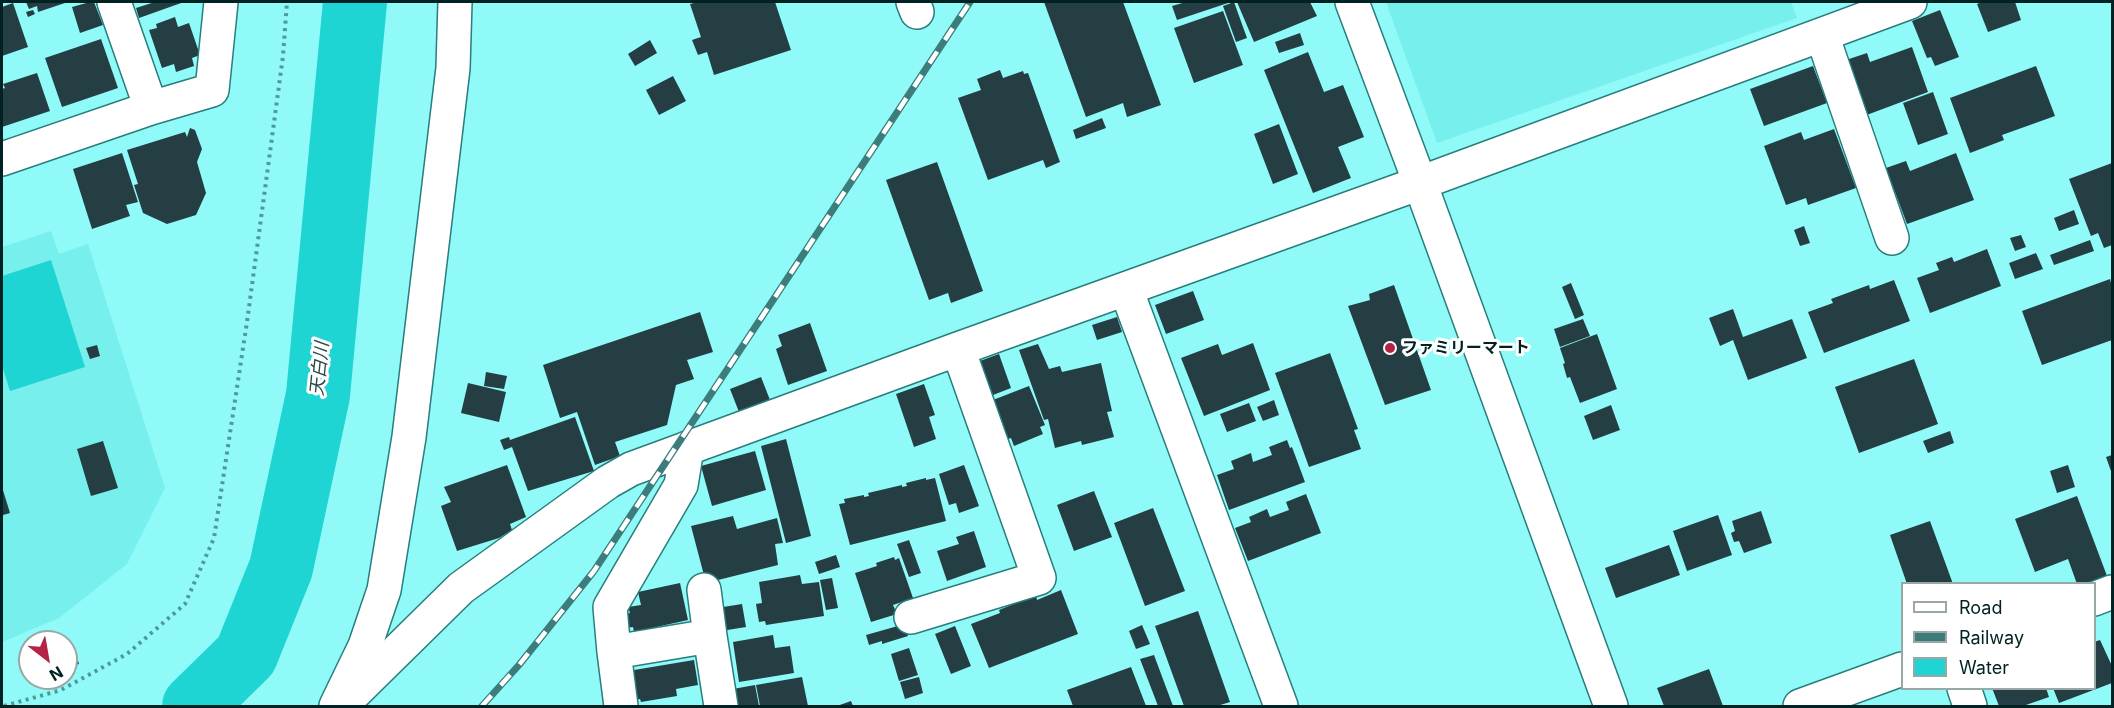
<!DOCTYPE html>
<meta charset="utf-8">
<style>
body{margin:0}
#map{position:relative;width:2114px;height:708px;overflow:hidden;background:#8ffaf8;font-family:Inter,sans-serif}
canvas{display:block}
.frame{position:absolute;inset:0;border:3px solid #022;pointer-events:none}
.legend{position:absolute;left:1901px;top:582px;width:195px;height:108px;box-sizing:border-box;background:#fff;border:2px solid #99a7a7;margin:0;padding:8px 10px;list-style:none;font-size:18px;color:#022}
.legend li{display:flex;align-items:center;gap:12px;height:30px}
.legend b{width:30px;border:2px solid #99a7a7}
.north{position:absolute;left:18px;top:630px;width:60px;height:60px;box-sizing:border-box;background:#fff;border:2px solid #99a7a7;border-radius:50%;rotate:149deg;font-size:16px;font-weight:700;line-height:24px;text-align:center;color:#022}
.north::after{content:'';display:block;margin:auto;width:21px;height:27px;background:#b42246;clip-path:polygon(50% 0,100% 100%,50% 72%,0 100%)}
</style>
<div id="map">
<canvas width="2114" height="708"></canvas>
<div class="frame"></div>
<ul class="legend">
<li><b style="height:8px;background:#fff"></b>Road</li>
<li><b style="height:8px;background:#3c7d7c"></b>Railway</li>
<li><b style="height:16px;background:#1ed5d3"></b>Water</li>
</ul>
<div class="north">N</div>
</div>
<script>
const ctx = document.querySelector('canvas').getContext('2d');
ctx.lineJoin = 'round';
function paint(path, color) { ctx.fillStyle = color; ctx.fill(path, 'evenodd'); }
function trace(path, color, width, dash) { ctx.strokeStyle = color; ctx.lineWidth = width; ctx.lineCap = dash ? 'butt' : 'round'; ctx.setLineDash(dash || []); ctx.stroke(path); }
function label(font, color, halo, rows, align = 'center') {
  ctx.font = font + ' Inter,"Noto Sans JP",sans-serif'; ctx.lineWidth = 6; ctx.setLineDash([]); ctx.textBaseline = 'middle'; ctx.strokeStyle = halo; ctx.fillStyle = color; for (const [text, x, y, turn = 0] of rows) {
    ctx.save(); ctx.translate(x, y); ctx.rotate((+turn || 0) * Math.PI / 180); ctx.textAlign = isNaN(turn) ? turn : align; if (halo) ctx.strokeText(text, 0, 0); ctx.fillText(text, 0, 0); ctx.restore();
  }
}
paint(new Path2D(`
 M1386 2H1791L1797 18 1437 143Z
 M51 231 59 254 88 244 165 488 127 564 59 618 2 642V247Z`), '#77efec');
paint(new Path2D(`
 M51 260 85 367 10 391 2 365V276Z`), '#1ed5d3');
trace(new Path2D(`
 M194 706 246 655 281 568 318 395 355 2`), '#1ed5d3', 64);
paint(new Path2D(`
 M26 2H68L38 12 37 6 29 9Z
 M90 2H94L103 25 80 33 72 7Z
 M155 2H184L139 18 136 8Z
 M698 2H775L791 50 714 75 707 52 698 55 692 40 701 37 690 4Z
 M1044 2H1123L1161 105 1127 117 1123 103 1086 117Z
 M1186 2H1231L1177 20 1172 6Z
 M1234 2 1247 38 1236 42 1223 6Z
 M1237 2H1310L1317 16 1254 42Z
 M1982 2H2015L2021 20 1988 32 1977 4Z
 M13 3 28 47 2 56V7Z
 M33 10 35 14 28 17 26 12Z
 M1940 10 1959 57 1935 66 1931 57 1927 58 1912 21Z
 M1223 11 1243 65 1194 83 1174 28Z
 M175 17 178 27 189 23 200 55 192 58 194 66 176 72 174 64 162 68 149 30 157 28 156 24Z
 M1300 33 1304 45 1279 53 1275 42Z
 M101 39 118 88 62 107 45 58Z
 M650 40 657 53 635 66 628 54Z
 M1912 47 1928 92 1864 116 1843 61 1867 53 1870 62Z
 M1308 52 1324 92 1343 85 1364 137 1338 147 1351 178 1313 193 1264 70Z
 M1813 66 1827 103 1764 126 1750 89Z
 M2036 66 2055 116 2002 135 2004 140 1970 153 1950 98Z
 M1000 70 1003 78 1023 71 1024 74 1028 73 1060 162 1046 168 1043 160 988 180 958 98 981 90 977 79Z
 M37 73 50 111 2 127V89L5 88 3 84Z
 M673 76 686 101 659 115 646 90Z
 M1933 92 1948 134 1918 145 1903 103Z
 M1102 118 1106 128 1076 139 1073 130Z
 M1279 124 1298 174 1273 184 1254 134Z
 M190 128 195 130 202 149 197 162 206 193 196 215 167 224 143 213 134 185 138 184 127 150 185 132 187 137Z
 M1834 129 1856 188 1808 205 1806 198 1786 205 1764 146 1801 132 1804 140Z
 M122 153 138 202 126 205 130 216 92 229 73 169Z
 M1956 153 1974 200 1907 224 1886 168 1906 161 1910 171Z
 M937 162 983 291 951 303 948 293 929 300 886 180Z
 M2112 163V245L2104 248 2098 233 2091 236 2069 179Z
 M2074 210 2079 224 2059 231 2054 218Z
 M1804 226 1810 243 1800 246 1794 230Z
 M2021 235 2026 247 2015 251 2010 238Z
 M2090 240 2094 251 2054 265 2050 255Z
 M1987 249 2001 286 1930 313 1917 278 1939 270 1936 263 1952 257 1954 262Z
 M2036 253 2043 269 2015 279 2009 263Z
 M2110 279 2112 287V340L2042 365 2022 311Z
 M1894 280 1910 321 1824 353 1808 312 1833 303 1831 299 1869 285 1870 289Z
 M1571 283 1584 315 1575 319 1562 287Z
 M1394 285 1431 390 1385 405 1348 306 1370 300 1369 294Z
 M1193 291 1204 320 1166 334 1155 305Z
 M1733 309 1743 337 1792 319 1807 358 1748 380 1733 340 1720 346 1709 318Z
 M700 312 713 352 687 360 694 379 676 385 667 425 615 442 620 456 595 465 577 412 560 418 543 365Z
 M1117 317 1122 332 1097 340 1092 325Z
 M1583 319 1590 336 1560 347 1554 329Z
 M810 323 827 371 788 385 776 349 782 346 778 335Z
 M1597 334 1617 389 1580 403 1570 377 1567 378 1563 364 1565 363 1560 348Z
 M1253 343 1270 390 1204 416 1181 358 1218 344 1222 355Z
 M1038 344 1049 369 1060 366 1062 372 1101 363 1112 411 1107 412 1114 437 1082 445 1081 441 1055 448 1048 419 1044 420 1019 350Z
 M97 345 100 356 90 359 86 348Z
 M1330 353 1358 429 1354 430 1361 449 1309 467 1275 373Z
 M999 354 1011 388 993 395 980 361Z
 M1914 359 1938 424 1859 453 1835 387Z
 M486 372 507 376 504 389 484 386Z
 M761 377 770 400 739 412 730 389Z
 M468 383 506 392 499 422 461 413Z
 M924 384 935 415 929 417 936 439 914 447 896 394Z
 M1029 386 1045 425 1040 427 1043 434 1014 446 1011 438 1008 439 993 400Z
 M1274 400 1279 415 1263 421 1257 407Z
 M1249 403 1256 421 1227 432 1220 414Z
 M1611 405 1620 430 1593 440 1584 416Z
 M575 417 594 471 528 491 512 447 504 450 500 440 509 437 510 440Z
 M1950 431 1954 443 1928 453 1923 441Z
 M786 439 811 536 786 543 761 446Z
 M1287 440 1290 448 1292 447 1305 482 1229 510 1217 475 1234 469 1231 461 1251 453 1253 462 1272 455 1269 447Z
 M103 441 118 488 91 496 77 449Z
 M755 451 766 490 712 506 701 466Z
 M2112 455V474L2106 457Z
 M507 465 526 517 510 524 512 530 499 538 457 551 441 506 451 502 444 487Z
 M964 465 979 506 959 513 956 503 949 505 939 474Z
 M2068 465 2075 487 2057 493 2050 471Z
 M926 478V480L935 478 946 521 850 545 839 504 845 503 844 499 864 495V497L869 496 868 493 902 485V487L907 486 906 483Z
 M2 487 10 513 3 515 2 511Z
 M1094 491 1112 537 1074 551 1057 505Z
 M1306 494 1321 533 1248 561 1235 528 1251 522 1249 517 1267 509 1270 517 1289 510 1286 502Z
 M2077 496 2107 576 2087 584H2077L2068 559 2035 572 2015 519Z
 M1153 508 1185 591 1145 606 1114 523Z
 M1761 511 1772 543 1744 553 1739 541 1734 542 1731 533 1735 531 1732 521Z
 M1718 515 1732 555 1687 571 1673 531Z
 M733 516 737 529 777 518 783 543 775 544 778 565 706 583 691 526Z
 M1930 521 1953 584H1907L1890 535Z
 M974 531 986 567 947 581 937 551 959 544 956 537Z
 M909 540 921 573 909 577 897 544Z
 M1669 545 1680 575 1616 598 1605 568Z
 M836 555 840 567 819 574 815 562Z
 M894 557 895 560 899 558 913 598 893 605 897 614 871 622 855 573 877 566 876 563Z
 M800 575 802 584 819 582 824 616 766 625 765 621 759 622 756 604 762 603 759 582Z
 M832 578 838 608 826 610 820 580Z
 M680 583 688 620 634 632 633 627 626 628 624 615 630 613 628 607 641 605 638 592Z
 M1061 590 1078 634 989 668 971 624 1000 613 999 610 1036 595 1037 600Z
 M742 604 746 627 721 631 717 608Z
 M1198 611 1230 702 1217 706H1184L1155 626Z
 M905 624 908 636 882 644V641L869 645 866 635Z
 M1142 625 1150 644 1136 649 1129 631Z
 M955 626 971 666 951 674 935 634Z
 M773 635 775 648 790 646 794 673 739 682 733 642Z
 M2100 640 2112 666V683L2059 703 2053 688H2094V642Z
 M909 648 918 675 899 681 891 654Z
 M75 651 79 664 66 668V653Z
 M1154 655 1173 706H1158L1140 659Z
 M694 660 698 685 676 689 677 696 641 702 640 699 634 700 628 671Z
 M1131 667 1146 706H1073L1067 690Z
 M1709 669 1723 706H1664L1657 688Z
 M802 677 808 706H760L756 685Z
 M919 677 923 693 905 699 900 682Z
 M755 685 759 706H735L733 689Z
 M1992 688H2046L2049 697 2023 706H1999Z
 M851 701 853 706H837Z`), '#243e43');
const street = new Path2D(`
 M913 2 917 12
 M1822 35 1892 238
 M151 108 212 90 221 2
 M2 159 151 108 114 2
 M1126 289 1281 706
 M704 590 710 636
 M2094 599 2112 592
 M911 617 1039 578 958 349
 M614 652 610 607 681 485 687 448
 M1964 688 1970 706
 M341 706 461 588 608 482 631 469 958 349 1420 183 1910 2
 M621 706 614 652 710 636 721 706
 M1800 706 1902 669`);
const secondary = new Path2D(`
 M1352 2 1420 183 1611 706
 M336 706 365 646 384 590 409 437 453 68 455 2`);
trace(street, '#277e7c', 36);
trace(secondary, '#277e7c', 36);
trace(new Path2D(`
 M4 706 61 690 127 654 185 604 214 538 247 322 283 56 287 2`), '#4f9a99', 4, [3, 4.5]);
trace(street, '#fff', 33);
trace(secondary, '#fff', 33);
const rail = new Path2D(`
 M482 706 519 665 594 571 970 2`);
trace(rail, '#3c7d7c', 7);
trace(rail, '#fff', 4.5, [14]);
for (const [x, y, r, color] of [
 [1390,348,6,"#b42246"]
]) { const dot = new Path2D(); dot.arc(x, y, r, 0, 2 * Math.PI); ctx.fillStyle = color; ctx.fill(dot); trace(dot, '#fff', 2); }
label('bold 16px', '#022', '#fff', [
 ["ファミリーマート",1402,348]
], 'left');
label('italic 18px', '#284948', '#fff', [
 ["天白川",320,369,-84]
]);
</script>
